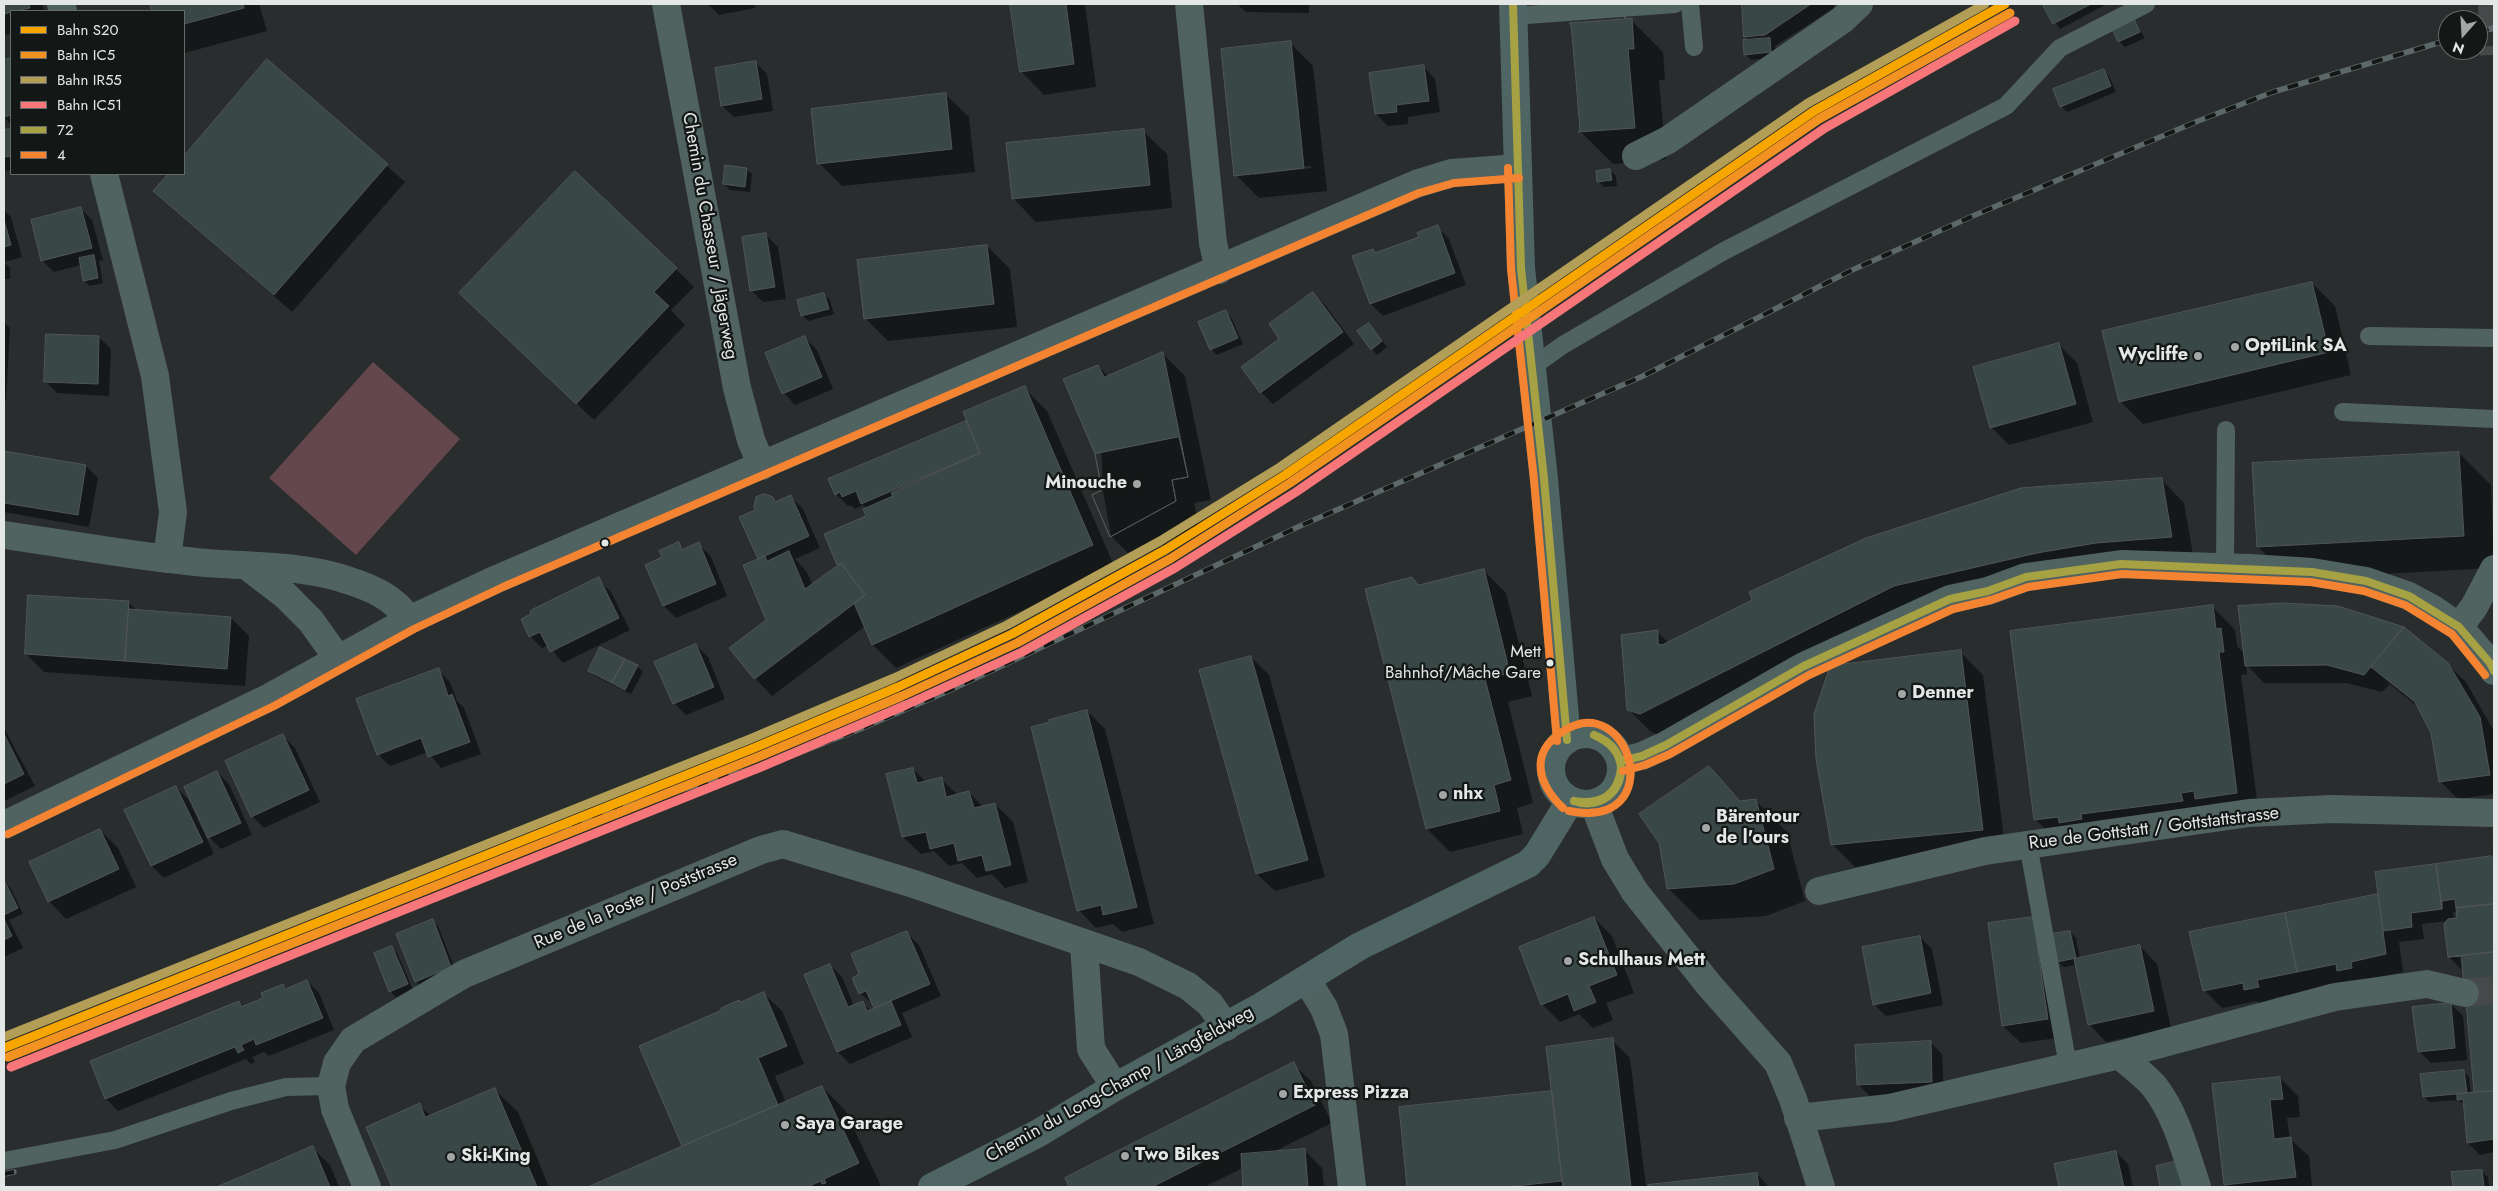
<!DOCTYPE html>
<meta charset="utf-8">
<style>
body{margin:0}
#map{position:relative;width:2498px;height:1191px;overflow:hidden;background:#292d2d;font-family:Jost,sans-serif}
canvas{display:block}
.frame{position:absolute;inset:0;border:5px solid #e3e8e7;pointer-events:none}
.legend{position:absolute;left:10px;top:10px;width:175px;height:165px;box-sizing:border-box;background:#131716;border:1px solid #666b6a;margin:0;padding:6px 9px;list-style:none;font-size:15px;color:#e3e8e7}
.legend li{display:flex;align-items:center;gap:10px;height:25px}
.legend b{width:25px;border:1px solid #666b6a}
.north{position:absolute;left:2438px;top:10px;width:50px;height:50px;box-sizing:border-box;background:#131716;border:1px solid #666b6a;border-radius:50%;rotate:199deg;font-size:14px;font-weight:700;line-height:20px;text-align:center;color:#e3e8e7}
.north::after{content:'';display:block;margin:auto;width:18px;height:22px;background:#a2a7a6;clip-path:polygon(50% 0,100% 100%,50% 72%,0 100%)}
</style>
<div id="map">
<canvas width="2498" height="1191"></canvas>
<div class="frame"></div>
<ul class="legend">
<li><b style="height:6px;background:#f7a600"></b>Bahn S20</li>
<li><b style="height:6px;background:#f29220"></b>Bahn IC5</li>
<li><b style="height:6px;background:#b29e56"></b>Bahn IR55</li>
<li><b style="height:6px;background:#f77679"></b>Bahn IC51</li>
<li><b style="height:6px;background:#a6a142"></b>72</li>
<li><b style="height:6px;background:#f48332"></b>4</li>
</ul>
<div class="north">N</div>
</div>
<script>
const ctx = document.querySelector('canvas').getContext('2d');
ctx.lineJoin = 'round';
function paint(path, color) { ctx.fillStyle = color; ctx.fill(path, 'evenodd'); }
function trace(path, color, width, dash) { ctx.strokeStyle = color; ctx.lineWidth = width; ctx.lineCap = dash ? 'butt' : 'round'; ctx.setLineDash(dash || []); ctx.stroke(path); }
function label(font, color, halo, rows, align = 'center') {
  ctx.font = font + ' Jost,sans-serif'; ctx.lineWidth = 4.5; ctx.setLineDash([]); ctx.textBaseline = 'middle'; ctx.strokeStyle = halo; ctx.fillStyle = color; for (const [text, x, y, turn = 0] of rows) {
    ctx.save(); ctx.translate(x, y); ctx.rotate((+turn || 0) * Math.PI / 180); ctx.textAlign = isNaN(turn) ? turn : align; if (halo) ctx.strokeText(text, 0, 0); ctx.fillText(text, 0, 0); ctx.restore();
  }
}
paint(new Path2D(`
 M373 362 460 439 356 555 269 478Z`), '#64464d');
paint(new Path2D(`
 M4 4H42L44 11H11V34L4 35Z
 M151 4H259L267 31 184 53V11H153Z
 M708 4H754L755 8 719 15Z
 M1011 4H1085L1096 87 1044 95 1021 71Z
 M1237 4H1309V13L1246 12Z
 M1743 4H1834V8L1775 46 1776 57 1751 60 1745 54 1750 41 1745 36Z
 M2050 4H2107L2060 29 2045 7Z
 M1631 20 1663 52 1665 80H1659L1666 159 1613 164 1581 132Z
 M2133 21 2145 38 2125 47 2119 41Z
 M1290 43 1313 66 1327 191 1259 198 1236 175ZM1311 166V168L1254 175V172Z
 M11 59V125L4 117V61Z
 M268 61 405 182 292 312 155 191 170 174H184V158Z
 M755 62 767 74 773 111 734 117 722 106Z
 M1424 67 1435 79 1440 112 1408 117V124L1388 126 1376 114 1371 74Z
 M2104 71 2109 76 2116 92 2067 112 2061 106Z
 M945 94 969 117 975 172 842 186 819 163Z
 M11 130V170L4 171V131Z
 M1143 131 1167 154 1172 208 1036 222 1013 198Z
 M746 169 752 174 750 192 730 190 724 184Z
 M1610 171 1616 176 1617 186 1604 187 1598 181Z
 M80 208 92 220 103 260 99 261 103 283 89 286 84 280 81 265 54 272 42 260Z
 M4 210 11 217 22 257 4 262 10 268V279H4Z
 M1437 227 1449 239 1466 285 1383 316 1371 304 1354 257 1373 251 1376 254 1420 238Z
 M766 235 778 247 786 299 763 302 752 291Z
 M987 246 1010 269 1017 327 888 341 865 318Z
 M676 269 694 287 671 310 685 325 594 420 478 311Z
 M2312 283 2335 306 2351 375 2143 424 2120 401Z
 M1313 293 1325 305 1354 344 1273 404 1261 392 1281 339Z
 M824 295 830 300 834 314 808 321 802 315Z
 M1226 311 1231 317 1243 344 1217 355 1211 349Z
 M4 322 10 328 6 401H4Z
 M1369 325 1387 347 1377 355 1372 349Z
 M99 337 111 349 109 396 57 393 45 381Z
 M805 338 817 350 833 389 795 405 784 393Z
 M2059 345 2077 363 2093 422 2009 445 1991 427Z
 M1162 353 1185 376 1211 500 1194 503 1199 525 1134 559 1111 536 1103 491 1098 366 1108 376Z
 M1024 388 1047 411 1115 568 896 668 873 645 865 626 772 696 756 679 855 604V600L768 620 759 559 757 511 772 498 777 503 791 497 803 509 820 548 795 559 806 571 813 585 839 566 826 535 867 517V508L863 505 855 509 851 505 848 506 836 494 966 422 970 426Z
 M4 452 86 466 98 478 89 527 4 512Z
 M2459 453 2491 485 2494 568 2290 579 2258 547Z
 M2161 479 2184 503 2194 560 1917 609 1664 737 1651 732 1628 709 1657 632 1669 643Z
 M678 544 684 550 698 544 710 555 727 596 676 618 664 606V558Z
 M1483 570 1506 593 1532 696 1508 702 1533 803 1517 808 1523 834 1450 852 1427 829 1412 579 1419 586Z
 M599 580 611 592 630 630 563 663 548 645 542 648 530 636Z
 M129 603 137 611 231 618 249 636 245 686 44 672 26 654Z
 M2212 606 2235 630 2237 646 2245 654 2338 607 2404 628 2447 664 2466 682 2494 731V794L2458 799 2440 781 2432 733 2419 708 2390 684 2382 692 2346 683H2264L2246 664 2247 674 2241 675 2259 816 2058 842 2035 819Z
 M696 645 708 657 725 699 686 715 674 703Z
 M1960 652 1983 675 2006 853 1855 867 1832 844Z
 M1251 657 1269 675 1325 877 1275 891 1257 874Z
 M637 666 643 672 631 694 595 676 589 671Z
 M438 670 450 682 457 701 464 708 481 754 441 768 428 752 390 766 378 754Z
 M1087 711 1105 729 1154 924 1122 932 1113 924 1096 928 1079 910Z
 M4 728 35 786 4 801Z
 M283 736 295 748 320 802 264 828 252 816Z
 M1708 767 1742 802 1755 800 1787 832 1805 901 1766 916 1700 920 1668 888Z
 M913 769 926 782 941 779 958 795 969 792 983 807 995 804 1013 822 1028 882 1005 888 992 874 977 878 962 863 949 866 934 851 921 854 903 837Z
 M217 772 229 784 252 835 221 849 209 837Z
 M176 787 188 799 214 854 164 878 152 866 126 810Z
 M100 830 118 848 136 887 66 919 49 901Z
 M2491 858 2494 861V1152L2480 1155 2468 1143 2465 1106 2459 1100 2430 1102 2424 1097 2464 1071 2469 1077 2471 1094H2475L2464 969H2461L2449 957 2446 924 2448 921 2422 924 2424 939 2399 942 2403 972 2274 998 2276 1005 2263 1007 2257 1001 2222 1008 2204 990 2377 896ZM2453 912H2458L2459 919H2454Z
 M4 881 10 887 23 914 9 920 23 948 4 957Z
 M1594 918 1612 936 1634 993 1606 1003 1613 1020 1593 1028 1579 1014 1560 1022 1542 1004Z
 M432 921 438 926 456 972 421 987 416 981Z
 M1989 924 2050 936 2070 932 2076 938 2080 959 2140 946 2157 964 2171 1028 2106 1042 2089 1024 2077 965 2064 967 2058 962 2065 1037 2021 1043 2003 1026Z
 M907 933 919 945 941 996 902 1013 912 1037 850 1064 838 1052 806 976 830 965 842 977 854 1006 863 1003 871 1011 875 1009 873 1004 860 993 861 975Z
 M1920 937 1932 949 1943 1005 1886 1016 1874 1004Z
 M392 947 397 953 413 990 396 997 390 991Z
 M307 981 319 993 334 1030 269 1056 264 1052 252 1057 255 1062 251 1064 246 1059 118 1111 106 1099 91 1062 239 1003 243 1007 264 998 283 985 287 989Z
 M764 994 782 1011 804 1064 775 1076 786 1103 822 1087 845 1110 881 1186 592 1187 685 1147 683 1145 741 1004Z
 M2451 1004 2463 1016 2467 1060 2431 1063 2419 1051Z
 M1612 1040 1630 1058 1646 1187H1408L1400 1108 1553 1092Z
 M1930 1042 1942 1054 1944 1094 1870 1096 1858 1084Z
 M1293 1064 1311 1081 1332 1123 1273 1152 1304 1150 1322 1168 1324 1187H1245L1243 1168 1204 1187H1071L1066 1178Z
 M2280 1078 2298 1096 2300 1117 2287 1118 2290 1139 2309 1156 2312 1187H2228L2226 1185Z
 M494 1089 518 1112 549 1187H393L368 1127 419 1105 431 1116Z
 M312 1148 330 1165 339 1187H219Z
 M2116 1152 2128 1164 2133 1187H2060L2056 1165Z
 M2482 1172 2488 1177 2489 1187H2454L2453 1174Z
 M1757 1174 1769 1187H1650V1186Z`), '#0007');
const building = new Path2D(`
 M4 4H29L30 8 4 14Z
 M150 4H243L244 8 184 24V11H152Z
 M1010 4H1066L1074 64 1020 72Z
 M1742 4H1811L1765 35 1744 37Z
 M2048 4H2091L2053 24 2043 6Z
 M1625 16 1626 19 1632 18 1634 49H1628L1635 128 1578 132 1580 130 1575 68 1571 25 1569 23 1624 19Z
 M2134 19 2140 32 2118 42 2112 29Z
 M1770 38 1771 52 1744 55 1743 40Z
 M1291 41 1304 168 1234 176 1221 49Z
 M11 58V115L4 117V60Z
 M267 59 388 164 274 295 153 191 168 174H184V156Z
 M756 61 762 99 721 106 715 68Z
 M1424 65 1429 101 1396 105 1397 112 1375 114 1369 73Z
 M2104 69 2111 86 2060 107 2053 89Z
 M946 93 952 149 817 164 811 109Z
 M11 129V156L4 157V130Z
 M1144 129 1150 185 1012 199 1006 143Z
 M725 165 747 168 745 187 723 184Z
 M1610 169 1612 180 1597 182 1596 171Z
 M575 171 677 268 654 292 669 306 576 404 459 293Z
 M81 207 92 248 41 261 31 220Z
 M4 220 11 245 4 247Z
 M1438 225 1455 273 1370 304 1352 256 1373 249 1375 253 1419 237 1417 233Z
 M766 233 775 287 750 291 742 237Z
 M987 245 994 304 864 319 857 260Z
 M94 255 98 278 83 281 79 258Z
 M2312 282 2329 352 2119 402 2102 331Z
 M1313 292 1343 332 1260 393 1241 367 1279 339 1269 324Z
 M824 293 829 309 801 316 797 300Z
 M1226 310 1238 338 1210 350 1198 322Z
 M1369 323 1382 341 1371 350 1357 331Z
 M46 334 99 336 98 384 44 382Z
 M805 336 822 377 782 394 765 353Z
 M2059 343 2076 404 1990 428 1973 367Z
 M1163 352 1188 477 1172 480 1176 501 1110 537 1092 495 1102 490 1095 454 1063 379 1098 365 1104 377Z
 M1025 386 1093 545 872 645 854 603 865 595 841 563 837 565 824 534 866 516 863 509 893 496 891 493 980 453 963 412Z
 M966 421 980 453 861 504 856 491 842 497 840 492 835 495 828 479Z
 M1179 437 1188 477 1172 480 1176 501 1110 537 1092 495 1102 490 1095 454Z
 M4 451 86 465 78 515 4 503Z
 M2459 452 2464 536 2257 547 2252 463Z
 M2162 478 2172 537 2096 543 2037 553 1894 586 1640 714 1627 710 1621 635 1658 630V644L1662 645 1752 600 1749 592 1866 538 2021 488Z
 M765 494 773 497 775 502 791 495 809 536 758 559 739 517 755 510 754 506 756 497Z
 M679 542 682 550 699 542 716 584 663 606 645 565 662 557 659 551Z
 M789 551 805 589 841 563 865 595 754 679 729 648 766 620 743 565 765 556 767 561Z
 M1484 569 1510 673 1485 679 1511 780 1494 785 1500 811 1426 829 1365 589 1412 577 1418 585Z
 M599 577 619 618 550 652 540 632 529 637 521 619 531 614 530 611Z
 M28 595 129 601 125 661 25 654Z
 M2283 603 2338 606 2404 627 2364 675 2327 665 2245 666 2238 606Z
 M2213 605 2216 629 2221 628 2224 652H2219L2237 793 2195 799 2194 791 2181 793 2183 801 2081 814 2082 819 2059 823 2058 817 2034 820 2010 631Z
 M129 609 231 617 227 669 125 661Z
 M2404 627 2448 663 2480 717 2490 775 2439 782 2431 733 2415 702 2371 667Z
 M696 644 714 687 673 704 654 662Z
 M600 647 625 659 612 683 588 671Z
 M1961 650 1983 830 1831 845 1816 759 1814 714 1830 666Z
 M1251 656 1308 860 1256 874 1199 670Z
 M625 659 638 665 625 690 612 683Z
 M439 668 448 696 452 694 470 742 428 757 421 738 377 755 356 699Z
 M1087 710 1137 907 1103 915 1101 905 1077 911 1031 727 1050 722 1049 720Z
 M4 734 24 774 4 784Z
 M283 734 309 790 251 817 225 761Z
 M1709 766 1740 801 1756 799 1774 869 1734 884 1667 889 1659 843 1639 814Z
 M913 768 917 783 942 777 946 797 969 791 974 808 995 803 1011 865 986 871 982 855 958 861 954 843 930 849 926 832 902 837 886 774Z
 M217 771 241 823 208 838 184 787Z
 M176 786 203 842 151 866 124 810Z
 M100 829 119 869 48 902 29 862Z
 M2491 856 2494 859V904L2456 908 2455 899 2442 901V909L2436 864Z
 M2436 864 2442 909 2411 913 2412 927 2383 931 2375 872Z
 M4 880 18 908 4 915Z
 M2378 894 2386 954 2351 962 2352 968 2337 971 2336 964 2297 972 2285 913Z
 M2494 904V952L2448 957 2444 924 2448 919 2457 918 2456 908Z
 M2285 913 2297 972 2257 980 2259 987 2244 990 2243 983 2203 991 2189 932Z
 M1594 917 1617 975 1589 986 1596 1002 1574 1011 1568 994 1541 1005 1519 947Z
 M2033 917 2048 1019 2002 1026 1988 923Z
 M4 919 12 936 4 940Z
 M433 919 451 967 415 982 396 934Z
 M907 931 930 984 874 1008 866 991 859 994 852 978 859 974 851 954Z
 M2070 931 2076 958 2057 962 2051 934Z
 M1920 936 1931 993 1873 1005 1862 947Z
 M2140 945 2154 1011 2088 1025 2074 959Z
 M392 946 408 984 389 992 374 953Z
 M2494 952V999L2466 1002 2461 956 2448 957Z
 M830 964 848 1007 863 1001 867 1011 891 1001 901 1025 837 1052 804 975Z
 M307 980 323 1018 256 1045 254 1039 241 1045 244 1050 238 1053 235 1047 105 1099 90 1061 239 1001 241 1007 263 998 261 993 283 984 285 989Z
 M764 992 787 1046 758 1058 778 1105 682 1146 639 1046 722 1010 721 1008 739 1000 740 1002Z
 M2494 999V1091L2474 1092 2466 1002Z
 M2451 1003 2455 1048 2418 1052 2412 1007Z
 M1613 1038 1631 1187H1563L1546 1047Z
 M1931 1041 1932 1082 1857 1085 1855 1045Z
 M1294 1062 1315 1105 1152 1187H1069L1065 1178Z
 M2464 1070 2467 1093 2423 1097 2420 1074Z
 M2280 1077 2283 1099 2270 1100 2274 1139 2291 1137 2296 1177 2224 1185 2212 1084Z
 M822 1086 859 1163 824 1179 826 1183 822 1184 821 1181 807 1187H588Z
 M495 1088 537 1187H392L366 1127 420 1103 425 1117Z
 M1552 1091 1562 1181 1506 1187H1407L1399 1107Z
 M2494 1091V1139L2467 1143 2463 1099 2457 1100V1094Z
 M313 1146 330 1187H216L245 1175Z
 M1305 1149 1308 1187H1243L1241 1154Z
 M2116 1151 2124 1187H2059L2054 1164Z
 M2177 1161 2183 1187H2160L2156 1166Z
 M2482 1170 2484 1187H2453L2451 1172Z
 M1757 1173 1759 1187H1648V1185Z`);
paint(building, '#394746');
trace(building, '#515555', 1);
trace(new Path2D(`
 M2465 993 2494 990`), '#454949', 28, [28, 14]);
trace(new Path2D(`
 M2492 4 2494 55`), '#454949', 28, [28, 14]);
trace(new Path2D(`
 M1690 4 1694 47
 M1514 16 1675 4
 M2369 336 2494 338
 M1532 367 1563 345 1724 251 2006 106 2060 48 2146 4
 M2343 412 2494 419
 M2225 566 2226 430
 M2028 844 2068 1066
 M4 1161 115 1140 231 1101 286 1087 331 1086`), '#516361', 18);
trace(new Path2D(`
 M61 4 63 11
 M666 4 737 388 751 440 762 466
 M1189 4 1213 243 1219 270
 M1636 156 1668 140 1842 20 1859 4
 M104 174 155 376 173 512 167 559
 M4 535C68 544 132 556 196 562 243 567 302 564 347 580 372 588 394 597 409 620
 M247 566 285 595 311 621 338 659
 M1594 804 1615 859 1635 892 1709 985 1778 1063 1793 1099 1821 1187
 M4 825 270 697 409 620 499 578 1416 184 1452 173 1518 168
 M1819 891 1985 851 2249 813 2332 809 2494 813
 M1084 944 1091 1049 1115 1087
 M1307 980 1324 1008 1334 1034 1352 1187
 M2119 1055C2131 1065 2144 1075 2154 1086 2176 1114 2186 1154 2197 1187
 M1798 1118 1890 1108 2119 1055 2335 997 2427 984 2465 993
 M367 1187 335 1109 331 1086 337 1063 353 1040 464 974 761 850 783 844 914 884 1139 962 1188 986 1210 1004 1226 1027`), '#516361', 28);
trace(new Path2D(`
 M2459 627 2474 607 2494 569
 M1621 761 1642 756 1666 745 1804 666 1950 599 1988 591 2026 577 2121 564 2250 568 2312 572 2366 581 2409 596 2433 609 2459 627 2490 663 2494 671`), '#516361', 28);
trace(new Path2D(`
 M1513 4 1521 268 1544 479 1567 740
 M1551 769a35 35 0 1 1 70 0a35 35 0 1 1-70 0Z
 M932 1187 1037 1134 1115 1087 1262 1006 1360 946 1528 864 1537 855 1570 801`), '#4e6563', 28);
const rail = new Path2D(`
 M2478 32 2494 28
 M509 846 625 806 773 763 858 730 946 692 1300 526 1643 376 1850 271 1975 215 2198 121 2273 92 2448 40
 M4 1174 14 1172`);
trace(rail, '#5c6867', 5.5);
trace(rail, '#131716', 4, [11]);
trace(new Path2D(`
 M1513 4 1521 268 1544 479 1567 740
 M1594 735C1609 741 1620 750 1621 768
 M1594 735C1608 741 1620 752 1621 768
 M1621 761 1642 756 1666 745 1804 666 1950 599 1988 591 2026 577 2121 564 2312 572 2366 581 2409 596 2459 627 2490 663 2494 671
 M1574 801C1600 805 1618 796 1621 768
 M1574 801C1598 810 1622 793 1621 768`), '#a6a142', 8);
trace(new Path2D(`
 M1508 168 1511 269 1534 480 1557 741
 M1623 771 1645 765 1670 754 1809 675 1953 609 1991 600 2028 587 2122 574 2311 582 2364 591 2405 605 2452 634 2485 675
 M1563 808C1539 785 1528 754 1562 732 1630 686 1671 831 1569 811
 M8 834 274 706 414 629 503 587 1419 193 1454 183 1519 178`), '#f48332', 8);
trace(new Path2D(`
 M4 1048 754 748 898 687 1012 634 1165 550 1285 475 1814 111 2005 4`), '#f7a600', 9);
trace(new Path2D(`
 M8 1057 758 757 902 696 1017 643 1170 559 1290 483 1819 119 2010 13`), '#f29220', 9);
trace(new Path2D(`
 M4 1037 750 739 894 678 1007 625 1160 541 1280 467 1808 103 1985 4`), '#b29e56', 9);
trace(new Path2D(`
 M11 1067 761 767 906 705 1022 652 1175 568 1296 492 1825 128 2015 21`), '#f77679', 9);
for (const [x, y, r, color] of [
 [2235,347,5,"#a2a7a6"],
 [2198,356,5,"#a2a7a6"],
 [1137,484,5,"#a2a7a6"],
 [605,543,4.5,"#e3e8e7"],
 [1550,663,4.5,"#e3e8e7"],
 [1902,694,5,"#a2a7a6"],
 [1443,795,5,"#a2a7a6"],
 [1706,828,5,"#a2a7a6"],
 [1568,961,5,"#a2a7a6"],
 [1283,1094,5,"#a2a7a6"],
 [785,1125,5,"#a2a7a6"],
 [1125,1156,5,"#a2a7a6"],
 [451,1157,5,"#a2a7a6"]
]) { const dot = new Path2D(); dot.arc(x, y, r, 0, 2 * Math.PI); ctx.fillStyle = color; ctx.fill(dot); trace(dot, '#131716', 2); }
label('17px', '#e3e8e7', '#131716', [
 ["Mett",1541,653],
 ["Bahnhof/Mâche Gare",1541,674]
], 'right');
label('18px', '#e3e8e7', '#131716', [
 ["Chemin du Chasseur / Jägerweg",709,236,80],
 ["Rue de Gottstatt / Gottstattstrasse",2154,829,-7],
 ["Rue de la Poste / Poststrasse",636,902,-23],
 ["Chemin du Long-Champ / Längfeldweg",1120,1085,-29]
]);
label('bold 18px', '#e3e8e7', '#131716', [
 ["OptiLink SA",2245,347],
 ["Wycliffe",2188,356,"right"],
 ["Minouche",1127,484,"right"],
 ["Denner",1912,694],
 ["nhx",1453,795],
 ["Bärentour",1716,818],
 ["de l'ours",1716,839],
 ["Schulhaus Mett",1578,961],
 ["Express Pizza",1293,1094],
 ["Saya Garage",795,1125],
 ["Two Bikes",1135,1156],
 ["Ski-King",461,1157]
], 'left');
</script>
